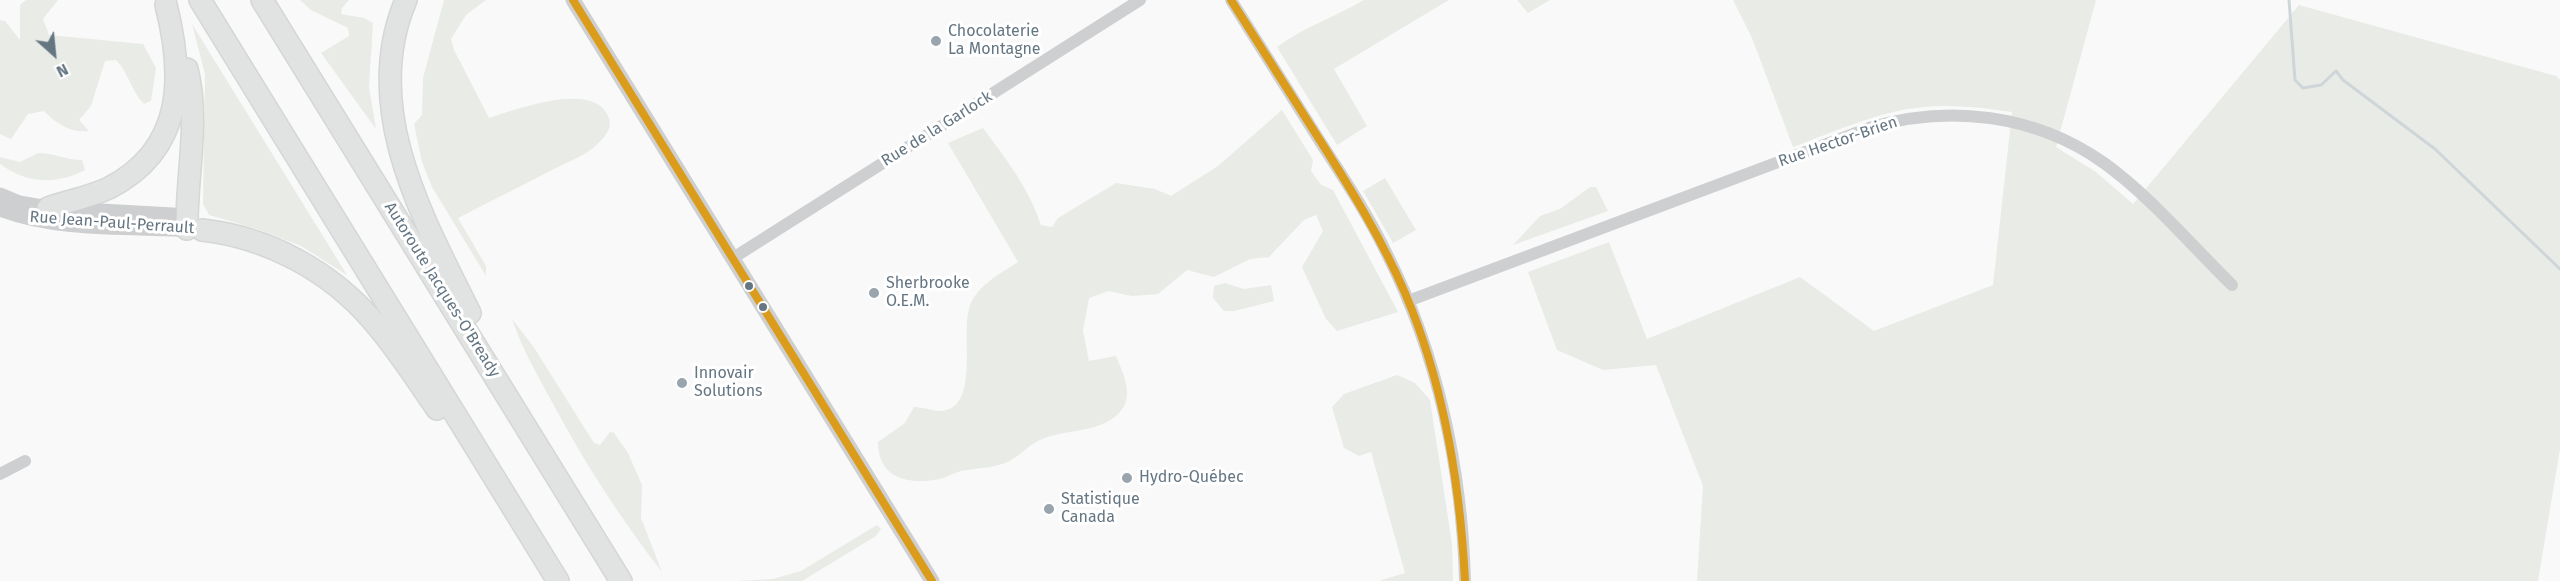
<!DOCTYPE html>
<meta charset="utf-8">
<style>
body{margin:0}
#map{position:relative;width:2560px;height:581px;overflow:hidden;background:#f9f9f9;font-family:"Fira Sans",sans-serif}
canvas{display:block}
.north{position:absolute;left:24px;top:24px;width:60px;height:60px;-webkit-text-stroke:4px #fff;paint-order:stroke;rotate:153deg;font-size:16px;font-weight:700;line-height:24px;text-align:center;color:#657683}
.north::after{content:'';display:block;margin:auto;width:21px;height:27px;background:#657683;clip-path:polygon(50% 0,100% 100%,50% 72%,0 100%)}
</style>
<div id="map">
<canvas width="2560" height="581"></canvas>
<div class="north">N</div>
</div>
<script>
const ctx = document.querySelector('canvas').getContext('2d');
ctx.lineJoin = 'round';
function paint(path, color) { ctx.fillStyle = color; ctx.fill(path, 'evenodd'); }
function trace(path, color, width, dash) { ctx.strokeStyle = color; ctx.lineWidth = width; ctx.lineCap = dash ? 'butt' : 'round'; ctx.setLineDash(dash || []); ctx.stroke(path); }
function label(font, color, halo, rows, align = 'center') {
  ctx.font = font + ' "Fira Sans",sans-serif'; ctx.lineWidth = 6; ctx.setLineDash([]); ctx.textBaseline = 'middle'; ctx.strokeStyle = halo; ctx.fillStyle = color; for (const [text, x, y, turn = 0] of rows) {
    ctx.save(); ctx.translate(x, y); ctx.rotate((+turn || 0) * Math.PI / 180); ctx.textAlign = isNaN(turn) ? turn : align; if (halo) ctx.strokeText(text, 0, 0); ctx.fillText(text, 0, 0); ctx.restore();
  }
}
paint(new Path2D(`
 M26 0H58L43 19 49 35 143 44 156 68 151 101 144 104C131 91 129 73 116 60L105 61 91 106 79 120 89 131C70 133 57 124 44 111L28 114 11 139 0 134V20L5 21 20 40V5Z
 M300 0H349L342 8 341 14 364 18 373 23 369 87 376 129 321 53 349 36 348 28 311 10Z
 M444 0H486L466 15 451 39 454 50 489 118C515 110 595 79 609 118 613 130 602 140 593 148 582 157 565 163 552 170 521 186 489 202 458 218L486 266V276L432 187 422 162 414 124 422 115 423 78Z
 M1364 0H1449L1334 69 1367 126 1337 145 1277 47C1304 27 1335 17 1364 0Z
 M1517 0H1550L1528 13Z
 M1733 0H2096L2056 147 2096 172 2133 204 2299 5 2556 76 2560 80V449L2538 581H1697L1703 486 1656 365 1603 370 1557 350 1528 272 1609 242 1647 339 1800 277 1874 331 1993 285 2012 112C1973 106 1933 102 1893 112 1859 120 1826 135 1793 147L1752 38Z
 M192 24 347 275 301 246 257 229 209 215 203 204 205 74Z
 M1282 110 1313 160 1311 171 1321 185 1333 190 1398 312 1337 331 1326 319 1302 267 1323 231 1316 215 1304 220 1269 257 1250 259 1214 277 1187 270 1158 294 1132 296 1108 291 1089 298 1083 331 1089 361 1116 356C1122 371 1133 392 1123 408 1106 434 1066 428 1040 440 1029 445 1020 455 1010 461 996 468 977 468 961 471 954 473 947 477 940 479 909 485 878 479 878 442L905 423 914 407C923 407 932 411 941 411 980 409 961 335 969 309 975 286 1000 274 1018 262L948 143 983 128C1006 159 1029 188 1041 225L1052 227 1058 218 1116 183 1155 189 1171 196 1218 166Z
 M38 153C54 153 66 160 82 160L85 170C55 185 28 184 0 164V157L20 162Z
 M1385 178 1416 230 1393 243 1363 191Z
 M1590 187H1596L1608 211 1513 245 1540 216 1560 209Z
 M1225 283 1244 289 1271 285 1274 301 1234 311H1224L1213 298 1214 286Z
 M512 319 533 346 594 443 600 445 610 432 614 433 628 453 642 485 641 518 662 572C620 518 584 462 552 402 536 372 523 351 512 319Z
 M1397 375 1415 383 1430 400 1452 544 1453 581H1379L1405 573 1371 452 1359 456 1344 448 1332 407 1344 394Z
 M877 525 881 529 876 536 802 581H737L773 579 801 571Z`), '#e8ebe6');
trace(new Path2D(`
 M2289 0 2295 80 2303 88 2321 85 2336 71 2343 80 2435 149 2560 269`), '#ced6d9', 3);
const motorway = new Path2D(`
 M200 0 558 581
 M262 0 621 581
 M406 0C360 108 423 218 470 313
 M48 208C68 201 90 197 109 188 185 149 184 76 166 5
 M187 229C186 177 200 121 187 69
 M202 230C267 237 330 271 372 320 396 347 416 379 437 409`);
trace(motorway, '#d5d6d6', 24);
trace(new Path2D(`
 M1231 0C1261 48 1291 95 1321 143 1345 180 1369 216 1388 256 1438 356 1462 470 1465 581
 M733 258 1140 0
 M1408 301 1869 128C1948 104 2035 114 2104 163 2150 196 2191 245 2232 285
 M0 474 25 461`), '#cecfd0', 12);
trace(new Path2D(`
 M573 0 932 581
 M0 195 19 203 48 208 173 215 194 226
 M0 209C59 232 134 226 196 230`), '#cecfd0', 15);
trace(motorway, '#e1e2e2', 21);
trace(new Path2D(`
 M573 0 932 581
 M1231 0C1261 48 1291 95 1321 142 1352 191 1382 240 1405 293 1444 384 1460 482 1465 581`), '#da9c1a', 8);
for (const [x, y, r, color] of [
 [936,41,6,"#99a4ac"],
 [749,286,5,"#657683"],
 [874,293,6,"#99a4ac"],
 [763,307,5,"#657683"],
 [682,383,6,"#99a4ac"],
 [1127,478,6,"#99a4ac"],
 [1049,509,6,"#99a4ac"]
]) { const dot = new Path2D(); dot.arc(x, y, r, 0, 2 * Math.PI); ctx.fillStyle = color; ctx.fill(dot); trace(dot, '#fff', 2); }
label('16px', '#657683', '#fff', [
 ["Chocolaterie",948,32],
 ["La Montagne",948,50],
 ["Sherbrooke",886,284],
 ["O.E.M.",886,302],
 ["Innovair",694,374],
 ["Solutions",694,392],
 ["Hydro-Québec",1139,478],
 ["Statistique",1061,500],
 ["Canada",1061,518]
], 'left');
label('16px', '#657683', '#fff', [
 ["Rue de la Garlock",937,129,-32],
 ["Rue Hector-Brien",1838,142,-19],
 ["Rue Jean-Paul-Perrault",112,223,4],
 ["Autoroute Jacques-O'Bready",442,290,58]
]);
</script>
